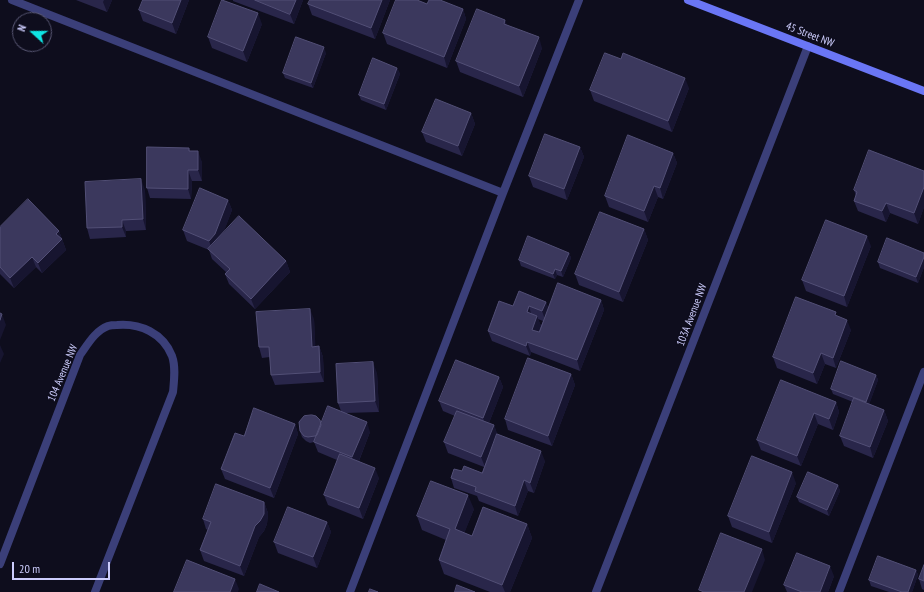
<!DOCTYPE html>
<style>
body{margin:0}
#map{position:relative;width:924px;height:592px;overflow:hidden;background:#0e0d1d;font-family:"PT Sans Narrow",sans-serif}
canvas{display:block}
.north{position:absolute;left:12px;top:12px;width:40px;height:40px;box-sizing:border-box;background:#0e0d1d;border:1px solid #5a5976;border-radius:50%;rotate:291deg;font-size:11px;font-weight:700;line-height:16px;text-align:center;color:#ccccfc}
.north::after{content:'';display:block;margin:auto;width:14px;height:18px;background:#0fe5e3;clip-path:polygon(50% 0,100% 100%,50% 72%,0 100%)}
.scale{position:absolute;left:12px;top:562px;width:98px;height:18px;box-sizing:border-box;border:2px solid #ccccfc;border-top:0;padding-left:5px;font-size:12px;line-height:14px;white-space:nowrap;color:#ccccfc;-webkit-text-stroke:3px #0e0d1d;paint-order:stroke}
</style>
<div id="map">
<canvas width="924" height="592"></canvas>
<div class="north">N</div>
<div class="scale">20 m</div>
</div>
<script>
const ctx = document.querySelector('canvas').getContext('2d');
ctx.lineJoin = 'round';
function trace(path, color, width, dash) { ctx.strokeStyle = color; ctx.lineWidth = width; ctx.lineCap = dash ? 'butt' : 'round'; ctx.setLineDash(dash || []); ctx.stroke(path); }
function paint(path, color) { ctx.fillStyle = color; ctx.fill(path, 'evenodd'); }
function label(font, color, halo, rows, align = 'center') {
  ctx.font = font + ' "PT Sans Narrow",sans-serif'; ctx.lineWidth = 3; ctx.setLineDash([]); ctx.textBaseline = 'middle'; ctx.strokeStyle = halo; ctx.fillStyle = color; for (const [text, x, y, turn = 0] of rows) {
    ctx.save(); ctx.translate(x, y); ctx.rotate((+turn || 0) * Math.PI / 180); ctx.textAlign = isNaN(turn) ? turn : align; if (halo) ctx.strokeText(text, 0, 0); ctx.fillText(text, 0, 0); ctx.restore();
  }
}
trace(new Path2D(`
 M12 0 503 193
 M350 592 503 193 579 0
 M839 592 924 372`), '#3b3f79', 8);
trace(new Path2D(`
 M0 564 80 355C88 344 95 331 108 326 111 325 115 325 117 325 140 323 163 333 172 356 176 367 174 381 173 392L95 592
 M596 592 808 46`), '#3b3f79', 8);
trace(new Path2D(`
 M688 0 924 91`), '#6a76f5', 8);
paint(new Path2D(`
 M76 0H112L107 12Z
 M143 0H189L176 34 143 21 139 10Z
 M233 0H303L294 24 233 1Z
 M390 0 375 39 312 15 308 4Z
 M427 4 463 9 466 19 447 68 387 44 383 33Z
 M262 24 247 62 212 48 208 37Z
 M507 25 542 48 523 97 460 72 456 61Z
 M326 53 313 88 285 78 283 73Z
 M397 68 400 74 386 110 361 100 359 95Z
 M689 88 672 132 594 101 590 90Z
 M471 113 475 124 462 156 426 142 422 132Z
 M580 147 584 157 567 200 533 187 529 176Z
 M189 148 190 151 202 162V181H192L191 199 150 198 147 188Z
 M673 153 677 163 663 199 658 197 648 222 609 207 605 196Z
 M924 171V207L918 224 890 213 886 222 858 211 854 201 856 196 854 190Z
 M145 190 146 230 126 231V237L90 239 87 228Z
 M228 200 232 210 223 233 286 261 290 272 255 309 229 284 225 274 226 272 212 259 209 250 187 241 183 230Z
 M0 227 59 231 66 250 42 273 36 267 14 288 0 274Z
 M644 229 648 240 623 302 579 285 575 274Z
 M871 246 847 307 806 291 802 280Z
 M569 253 571 258 563 277 557 275 555 279 521 266 519 260Z
 M924 253V267L918 283 880 268 878 262Z
 M601 300 604 310 580 371 531 352 530 356 492 341 488 331 513 306 546 302 548 308ZM538 319 543 321 541 326Z
 M837 316 851 330 836 368 825 364 817 384 777 368 773 357Z
 M314 319 315 347 319 346 323 357 324 382 275 385 271 375 270 357 262 358 259 347Z
 M377 373 379 412 345 413 370 432 359 461 379 478 363 519 328 505 324 495 337 460 318 452 314 442 310 443 306 441 302 437 300 431 320 420 321 424 341 411 338 403Z
 M571 374 575 385 552 446 508 430 505 419Z
 M876 375 878 380 869 404 884 410 888 421 873 458 844 446 840 436 853 402 833 394 831 389Z
 M499 377 503 387 489 423 494 425 497 434 545 461 534 493 528 491 518 516 479 501 477 496 454 488 451 478 462 471 482 473 484 467 448 453 444 442 455 416 443 411 439 401Z
 M836 402 839 412 833 430 818 424 801 466 761 450 757 440Z
 M295 424 298 434 274 498 225 479 221 469Z
 M796 483 772 543 732 527 728 516Z
 M838 485 840 491 829 516 799 502 797 497Z
 M264 502 268 513 267 524 264 531 259 537 244 576 204 561 200 550 208 530 206 529 203 519Z
 M474 509 464 533 472 536 527 524 532 538 510 592H490L444 574 439 560 446 540 422 530 417 516Z
 M327 522 331 532 317 568 278 553 274 542Z
 M924 565V590L922 589 919 579Z
 M916 570 918 575 912 592H889L871 586 869 580Z
 M834 576 828 592H787L784 585Z`), '#29264a');
paint(new Path2D(`
 M104 0H112L107 12 103 2Z
 M181 0H189L176 34 172 23Z
 M296 0H303L294 24 290 14Z
 M382 0H390L375 39 371 28Z
 M463 9 466 19 447 68 444 57Z
 M258 13 262 24 247 62 243 51Z
 M505 20 509 30 504 24Z
 M539 37 542 48 523 97 519 86Z
 M324 47 326 53 313 88 311 83Z
 M397 68 400 74 386 110 384 104Z
 M685 78 689 88 672 132 668 121Z
 M471 113 475 124 462 156 458 146Z
 M580 147 584 157 567 200 564 189Z
 M198 151 202 162V181L198 170Z
 M673 153 677 163 663 199 660 188Z
 M188 170 192 181 191 199 188 189Z
 M141 179 145 190 146 230 143 219Z
 M654 186 658 197 648 222 644 211Z
 M924 187V207L918 224 914 213Z
 M228 200 232 210 219 245 213 251 209 241Z
 M886 203 890 213 886 222 882 211Z
 M122 220 126 231V237L122 227Z
 M644 229 648 240 623 302 619 292Z
 M59 231 66 250 42 273 38 263 56 234Z
 M867 236 871 246 847 307 844 296Z
 M569 253 571 258 563 277 561 271Z
 M32 257 36 267 14 288 10 278Z
 M924 257V267L918 283 916 277Z
 M286 261 290 272 255 309 251 299Z
 M555 269 557 275 555 279 553 274Z
 M601 300 604 310 580 371 577 360Z
 M546 302 550 312 546 322 542 311Z
 M529 306 532 317 527 312Z
 M310 309 314 319 316 357 312 347Z
 M2 314 6 325 0 340V320Z
 M537 316 541 326 536 340 532 330Z
 M847 320 851 330 836 368 833 358Z
 M527 342 531 352 530 356 526 346Z
 M0 345 4 354 0 363Z
 M319 346 323 357 324 382 320 372Z
 M821 353 825 364 817 384 813 373Z
 M373 362 377 373 379 412 375 401Z
 M571 374 575 385 552 446 548 436Z
 M876 375 878 380 868 408 866 402Z
 M499 377 503 387 487 428 483 418Z
 M836 402 839 412 833 430 829 419Z
 M884 410 888 421 873 458 870 447Z
 M814 413 818 424 801 466 797 456Z
 M367 422 370 432 356 468 352 457Z
 M295 424 298 434 274 498 270 488Z
 M494 425 498 436 485 467 481 457Z
 M541 451 545 461 534 493 530 483Z
 M375 468 379 478 363 519 359 508Z
 M792 472 796 483 772 543 769 532Z
 M524 480 528 491 518 516 515 506Z
 M838 485 840 491 829 516 827 510Z
 M468 495 474 509 460 544 455 529Z
 M264 502 268 513 267 524 264 531 259 537 244 576 240 566Z
 M327 522 331 532 317 568 313 557Z
 M527 524 532 538 510 592H505L502 585Z
 M762 549 765 560 752 592H744Z
 M830 566 834 576 828 592H820Z
 M916 570 918 575 912 592H908Z
 M235 579 239 589 238 592H230Z`), '#171530');
const building = new Path2D(`
 M143 0H181L172 23 139 10Z
 M222 0 258 13 243 51 208 37Z
 M255 0H296L290 14Z
 M310 0H382L371 28 308 4Z
 M396 0H417L427 4 429 0H440L463 9 444 57 383 33Z
 M477 9 505 20 504 24 539 37 519 86 456 61Z
 M296 37 324 47 311 83 283 73Z
 M605 53 621 59 623 53 685 78 668 121 590 90Z
 M373 58 397 68 384 104 359 95Z
 M436 99 471 113 458 146 422 132Z
 M545 134 580 147 564 189 529 176Z
 M628 135 673 153 660 188 654 186 644 211 605 196Z
 M147 147 189 148V151H198V170H188V189L147 188Z
 M869 150 924 171V187L914 213 886 203 882 211 854 201 857 192 854 190Z
 M141 179 143 219 122 220V227L87 228 85 182Z
 M200 188 228 200 215 234 209 241 183 230Z
 M28 199 59 231 56 234 62 239 38 263 32 257 10 278 0 267V227Z
 M600 212 644 229 619 292 575 274Z
 M239 216 286 261 251 299 225 274 230 269 208 249Z
 M826 220 867 236 844 296 802 280Z
 M528 236 569 253 561 271 555 269 553 274 519 260Z
 M887 238 924 253V257L916 277 878 262Z
 M558 283 601 300 577 360 527 342 526 346 488 331 499 301 513 306 519 291 546 302 542 311 529 306 527 312 537 316 532 330 539 332Z
 M796 297 836 312 835 315 847 320 833 358 821 353 813 373 773 357Z
 M310 309 312 347 319 346 320 372 271 375 269 347H259L256 312Z
 M0 313 2 314 0 320Z
 M528 358 571 374 548 436 505 419Z
 M456 360 499 377 483 418 439 401Z
 M841 361 876 375 866 402 831 389Z
 M373 362 375 401 338 403 336 364Z
 M781 380 836 402 829 419 814 413 797 456 757 440Z
 M854 398 884 410 870 447 840 436Z
 M328 406 367 422 352 457 314 442Z
 M254 408 295 424 270 488 221 469 235 433 244 436Z
 M457 411 494 425 481 457 444 442Z
 M312 415 316 416 320 420 321 425 317 435 315 436 308 437 304 436 300 431 299 422 304 416Z
 M497 434 541 451 530 483 524 480 515 506 475 491 476 487 451 478 454 469 462 471 464 466 482 473Z
 M340 454 375 468 359 508 324 495Z
 M752 456 792 472 769 532 728 516Z
 M808 472 838 485 827 510 797 497Z
 M431 481 468 495 455 529 472 536 483 507 527 524 502 585 439 560 450 529 417 516Z
 M216 484 264 502V514L260 521 255 526 240 566 200 550 211 522 203 519Z
 M288 507 327 522 313 557 274 542Z
 M721 533 762 549 744 592H704L699 590Z
 M797 553 830 566 820 592H802L784 585Z
 M878 556 916 570 908 592H902L869 580Z
 M187 560 235 579 230 592H174Z
 M924 565V581L919 579Z
 M260 584 279 592H257Z
 M457 585 475 592H455Z
 M370 589 378 592H369Z`);
paint(building, '#3b385d');
trace(building, '#524f76', 1);
label('11px', '#ccccfc', '#0e0d1d', [
 ["45 Street NW",810,35,21],
 ["103A Avenue NW",692,315,-69],
 ["104 Avenue NW",63,373,-67]
]);
</script>
